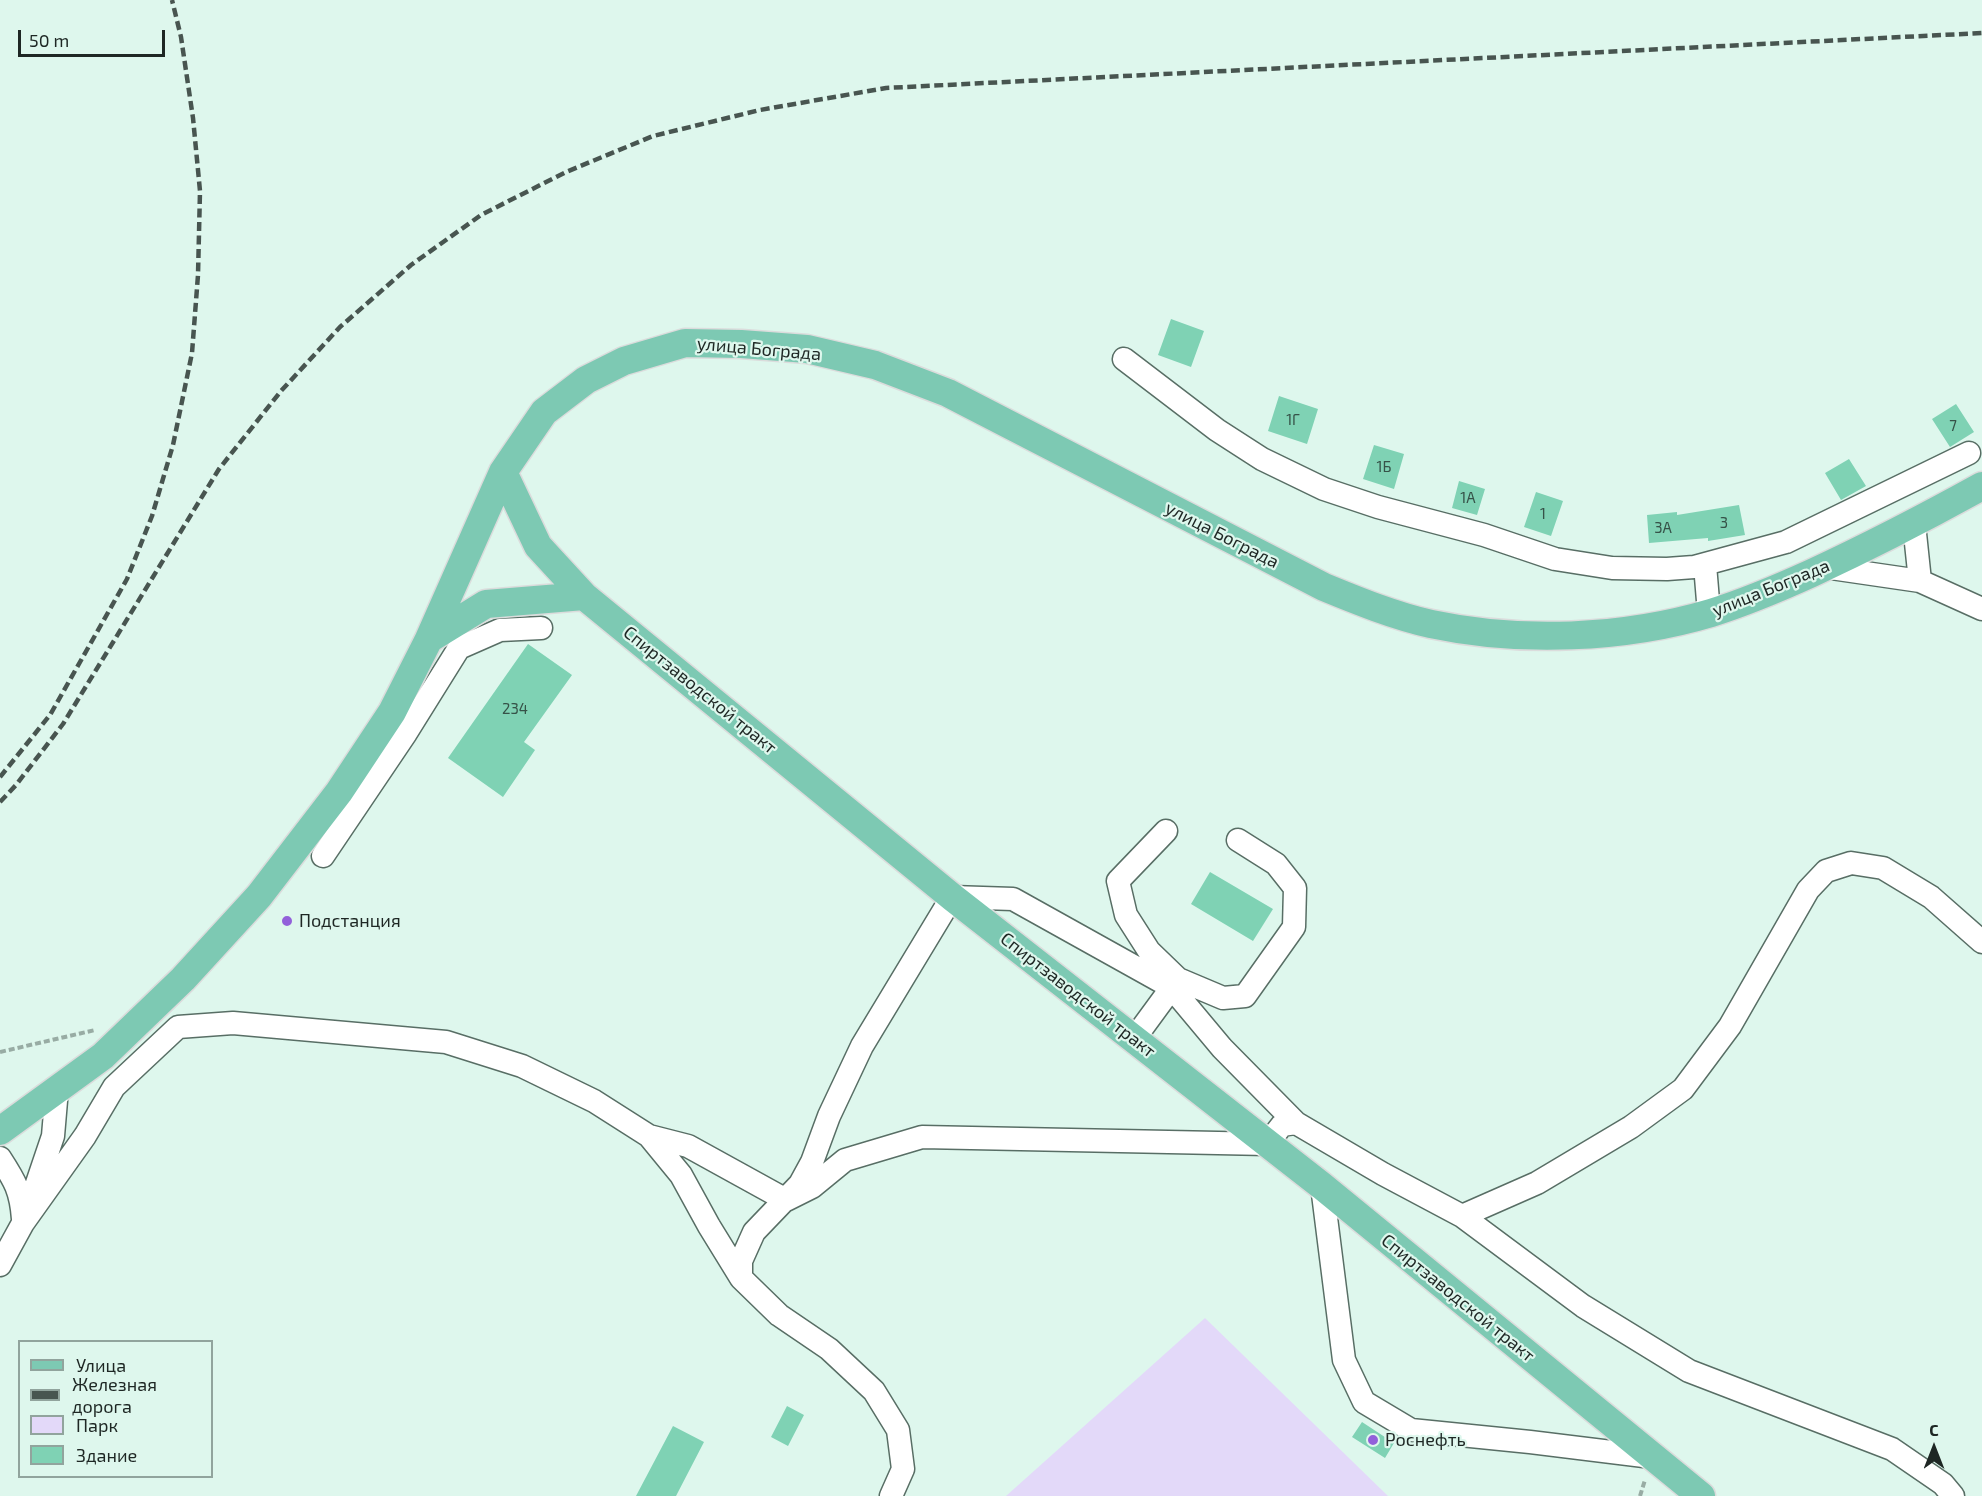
<!DOCTYPE html>
<meta charset="utf-8">
<style>
body{margin:0}
#map{position:relative;width:1982px;height:1496px;overflow:hidden;background:#def7ed;font-family:"Exo 2",sans-serif}
canvas{display:block}
.legend{position:absolute;left:18px;top:1340px;width:195px;height:138px;box-sizing:border-box;background:#def7ed;border:2px solid #91a49d;margin:0;padding:8px 10px;list-style:none;font-size:18px;color:#1e2724}
.legend li{display:flex;align-items:center;gap:12px;height:30px}
.legend b{width:30px;border:2px solid #91a49d}
.north{position:absolute;left:1904px;top:1418px;width:60px;height:60px;-webkit-text-stroke:4px #def7ed;paint-order:stroke;rotate:0deg;font-size:16px;font-weight:700;line-height:24px;text-align:center;color:#1e2724}
.north::after{content:'';display:block;margin:auto;width:21px;height:27px;background:#1e2724;clip-path:polygon(50% 0,100% 100%,50% 72%,0 100%)}
.scale{position:absolute;left:18px;top:30px;width:147px;height:27px;box-sizing:border-box;border:3px solid #1e2724;border-top:0;padding-left:8px;font-size:18px;line-height:21px;white-space:nowrap;color:#1e2724;-webkit-text-stroke:4px #def7ed;paint-order:stroke}
</style>
<div id="map">
<canvas width="1982" height="1496"></canvas>
<ul class="legend">
<li><b style="height:8px;background:#7dc9b3"></b>Улица</li>
<li><b style="height:8px;background:#485550"></b>Железная дорога</li>
<li><b style="height:16px;background:#e3d9f9"></b>Парк</li>
<li><b style="height:16px;background:#7fd2b4"></b>Здание</li>
</ul>
<div class="north">С</div>
<div class="scale">50 m</div>
</div>
<script>
const ctx = document.querySelector('canvas').getContext('2d');
ctx.lineJoin = 'round';
function paint(path, color) { ctx.fillStyle = color; ctx.fill(path, 'evenodd'); }
function trace(path, color, width, dash) { ctx.strokeStyle = color; ctx.lineWidth = width; ctx.lineCap = dash ? 'butt' : 'round'; ctx.setLineDash(dash || []); ctx.stroke(path); }
function label(font, color, halo, rows, align = 'center') {
  ctx.font = font + ' "Exo 2",sans-serif'; ctx.lineWidth = 4.5; ctx.setLineDash([]); ctx.textBaseline = 'middle'; ctx.strokeStyle = halo; ctx.fillStyle = color; for (const [text, x, y, turn = 0] of rows) {
    ctx.save(); ctx.translate(x, y); ctx.rotate((+turn || 0) * Math.PI / 180); ctx.textAlign = isNaN(turn) ? turn : align; if (halo) ctx.strokeText(text, 0, 0); ctx.fillText(text, 0, 0); ctx.restore();
  }
}
paint(new Path2D(`
 M1205 1318 1388 1496H1006Z`), '#e3d9f9');
paint(new Path2D(`
 M1171 319 1204 331 1191 367 1158 355Z
 M1279 396 1318 409 1307 444 1268 431Z
 M1956 404 1974 432 1950 447 1932 419Z
 M1374 445 1404 454 1394 489 1363 479Z
 M1849 459 1866 486 1841 500 1825 473Z
 M1459 481 1485 489 1477 515 1452 508Z
 M1536 492 1563 501 1551 536 1524 527Z
 M1739 505 1745 535 1708 541V538L1649 543 1647 515 1677 512V515Z
 M528 644 572 675 524 742 535 750 503 797 448 758Z
 M1210 872 1273 909 1253 941 1191 904Z
 M787 1406 804 1415 788 1446 771 1437Z
 M1362 1422 1394 1443 1385 1458 1352 1437Z
 M673 1426 704 1442 676 1496H636Z`), '#7fd2b4');
const minor = new Path2D(`
 M1124 359 1217 430 1262 459 1324 489 1378 507 1484 535 1555 559 1612 568 1667 569 1694 567 1786 542 1969 453
 M1914 524 1920 581
 M1705 565 1709 613
 M1824 567 1920 581 1982 609
 M1166 831 1118 881 1126 915 1149 951 1178 979 1223 998 1245 996 1294 927 1295 888 1276 864 1238 840
 M323 856 406 733 459 648 500 630 541 628
 M1134 1039 1178 979
 M649 1136 681 1175 709 1226 741 1278 779 1315 829 1349 874 1391 898 1430 903 1469 891 1496
 M0 1158C15 1181 21 1191 23 1219
 M1322 1186 1344 1360 1364 1402 1411 1430 1530 1442 1652 1457
 M32 1198 53 1136 57 1089
 M1462 1216 1583 1306 1689 1371 1892 1449 1943 1484 1953 1496
 M0 1265 23 1223 85 1136 114 1087 178 1027 233 1023 446 1042 522 1066 594 1101 649 1136 688 1146 786 1200 812 1187 845 1160 922 1137 1267 1144 1282 1125 1296 1123 1383 1174 1462 1216 1537 1183 1631 1127 1683 1089 1730 1026 1808 890 1826 871 1851 863 1883 868 1931 897 1982 942
 M741 1278V1261L754 1232 800 1184 812 1162 829 1116 862 1046 952 897 1013 899 1171 987 1222 1048 1296 1123`);
const major = new Path2D(`
 M503 472 538 546 584 596 952 897 1322 1186 1701 1496
 M429 639 486 604 584 596
 M0 1131 103 1056 183 979 259 896 339 792 392 712 429 639 503 472 544 412 586 380 624 361 685 343 741 344 807 349 875 365 948 393 1324 587C1358 601 1395 616 1431 624 1520 643 1624 639 1711 613 1746 602 1779 588 1812 573 1870 546 1926 517 1982 486`);
trace(minor, '#586e65', 25);
trace(major, '#dbdcdc', 31);
trace(new Path2D(`
 M0 1052 95 1030
 M1640 1496 1645 1480`), '#98aca4', 4, [6, 3]);
trace(minor, '#fff', 22);
trace(major, '#7dc9b3', 28);
trace(new Path2D(`
 M0 777 50 715 127 579 152 516 173 445 192 353 198 275 200 191 193 118 181 37 172 0
 M0 802 16 785 63 724 219 469 281 391 340 327 411 265 481 215 566 172 653 136 760 110 886 88 1982 33`), '#485550', 4.5, [9, 4.5]);
for (const [x, y, r, color] of [
 [287,921,6,"#9260da"],
 [1373,1440,6,"#9260da"]
]) { const dot = new Path2D(); dot.arc(x, y, r, 0, 2 * Math.PI); ctx.fillStyle = color; ctx.fill(dot); trace(dot, '#def7ed', 2); }
label('15px', '#365248', null, [
 ["1Г",1293,420],
 ["7",1953,426],
 ["1Б",1384,467],
 ["1А",1468,498],
 ["1",1543,514],
 ["3",1724,523],
 ["3А",1663,528],
 ["234",515,709]
]);
label('18px', '#1e2724', '#def7ed', [
 ["улица Бограда",759,349,5],
 ["улица Бограда",1222,535,27],
 ["улица Бограда",1771,588,-22],
 ["Спиртзаводской тракт",700,690,39],
 ["Спиртзаводской тракт",1078,995,38],
 ["Спиртзаводской тракт",1458,1298,39]
]);
label('18px', '#1e2724', '#def7ed', [
 ["Подстанция",299,921],
 ["Роснефть",1385,1440]
], 'left');
</script>
